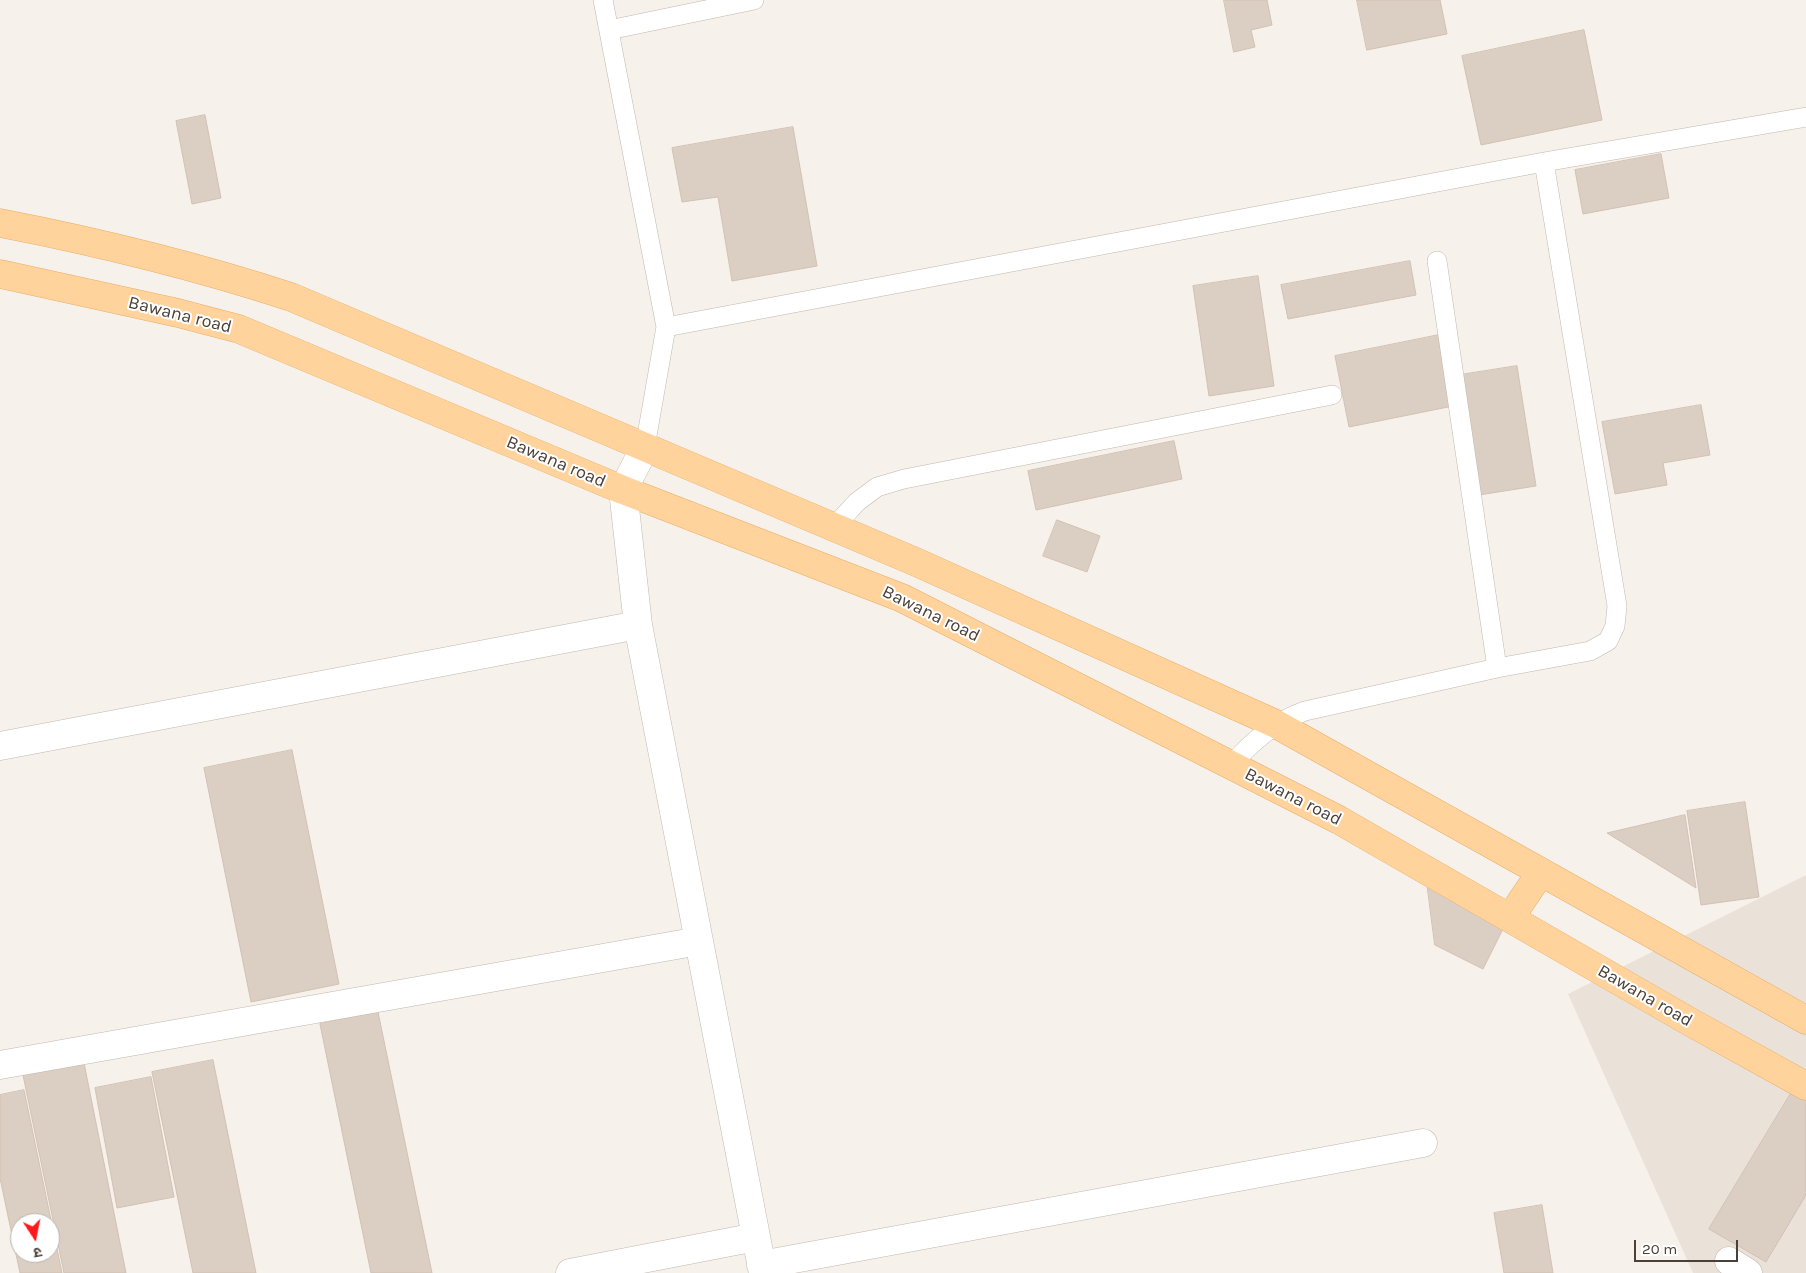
<!DOCTYPE html>
<meta charset="utf-8">
<style>
body{margin:0}
#map{position:relative;width:1806px;height:1273px;overflow:hidden;background:#f6f1eb;font-family:Karla,"Noto Sans Devanagari",sans-serif}
canvas{display:block}
.north{position:absolute;left:10px;top:1213px;width:50px;height:50px;box-sizing:border-box;background:#fff;border:1px solid #b7b3af;border-radius:50%;rotate:169deg;font-size:14px;font-weight:700;line-height:20px;text-align:center;color:#4b4038}
.north::after{content:'';display:block;margin:auto;width:18px;height:22px;background:#ff191a;clip-path:polygon(50% 0,100% 100%,50% 72%,0 100%)}
.scale{position:absolute;left:1634px;top:1240px;width:104px;height:22px;box-sizing:border-box;border:2px solid #4b4038;border-top:0;padding-left:6px;font-size:15px;line-height:18px;white-space:nowrap;color:#4b4038;-webkit-text-stroke:4px #fff;paint-order:stroke}
</style>
<div id="map">
<canvas width="1806" height="1273"></canvas>
<div class="north">उ</div>
<div class="scale">20 m</div>
</div>
<script>
const ctx = document.querySelector('canvas').getContext('2d');
ctx.lineJoin = 'round';
function paint(path, color) { ctx.fillStyle = color; ctx.fill(path, 'evenodd'); }
function trace(path, color, width, dash) { ctx.strokeStyle = color; ctx.lineWidth = width; ctx.lineCap = dash ? 'butt' : 'round'; ctx.setLineDash(dash || []); ctx.stroke(path); }
function label(font, color, halo, rows, align = 'center') {
  ctx.font = font + ' Karla,sans-serif'; ctx.lineWidth = 4; ctx.setLineDash([]); ctx.textBaseline = 'middle'; ctx.strokeStyle = halo; ctx.fillStyle = color; for (const [text, x, y, turn = 0] of rows) {
    ctx.save(); ctx.translate(x, y); ctx.rotate((+turn || 0) * Math.PI / 180); ctx.textAlign = isNaN(turn) ? turn : align; if (halo) ctx.strokeText(text, 0, 0); ctx.fillText(text, 0, 0); ctx.restore();
  }
}
paint(new Path2D(`
 M1806 875V1273H1693L1568 994Z`), '#eae2d9');
const building = new Path2D(`
 M1224 0H1267L1272 25 1251 30 1255 47 1234 52Z
 M1357 0H1440L1447 34 1367 50Z
 M1584 30 1602 120 1481 145 1462 56Z
 M205 115 221 198 192 204 176 121Z
 M793 127 817 266 732 281 718 197 682 202 672 148Z
 M1661 154 1669 198 1583 214 1575 170Z
 M1410 261 1416 295 1288 319 1281 285Z
 M1258 276 1274 386 1209 396 1193 286Z
 M1439 335 1453 406 1349 427 1335 356Z
 M1517 366 1536 486 1479 495 1460 375Z
 M1701 405 1710 455 1663 463 1667 485 1615 494 1602 422Z
 M1174 441 1182 479 1036 510 1028 471Z
 M1057 520 1100 536 1087 572 1043 556Z
 M292 750 339 984 251 1002 204 768Z
 M1745 802 1759 897 1701 905 1687 811Z
 M1685 815 1696 888 1607 833 1637 826Z
 M1427 883 1506 923 1483 969 1435 945Z
 M378 1012 432 1273H371L320 1024Z
 M213 1060 256 1273H193L152 1072Z
 M84 1063 126 1273H64L23 1075Z
 M151 1077 174 1197 117 1208 95 1088Z
 M24 1090 62 1273H20L0 1178V1095ZM20 1223H50V1253H20Z
 M1793 1090 1806 1098V1195L1766 1262 1709 1229Z
 M1542 1205 1553 1273H1504L1494 1213Z`);
paint(building, '#dbcec2');
trace(building, '#d3c1b2', 1);
const lane = new Path2D(`
 M603 0 666 327 645 447
 M609 30 754 0
 M1437 261 1497 668
 M666 327 1544 162 1806 117
 M833 528 857 502 877 487 904 479 1332 395
 M1231 765C1253 741 1274 722 1305 711L1497 668 1590 651 1608 641 1615 626 1617 606 1544 162`);
const street = new Path2D(`
 M645 447 623 490 638 625 763 1273
 M0 746 638 625
 M0 1065 699 941
 M1729 1261 1748 1273
 M761 1265 1423 1143
 M570 1273 756 1237`);
const primary = new Path2D(`
 M0 223C98 242 196 266 291 297L916 562 1276 724 1806 1020
 M0 274 178 313 239 329 623 490 902 598 1339 820 1692 1023 1806 1086
 M1510 918 1541 872`);
trace(lane, '#c2b7ad', 20);
trace(street, '#c2b7ad', 29);
trace(primary, '#e9ad65', 29);
trace(lane, '#fff', 19);
trace(street, '#fff', 28);
trace(primary, '#ffd39b', 28);
label('18px', '#4b4038', '#fff', [
 ["Bawana road",180,315,14],
 ["Bawana road",556,462,23],
 ["Bawana road",931,614,26],
 ["Bawana road",1293,797,27],
 ["Bawana road",1645,996,30]
]);
</script>
